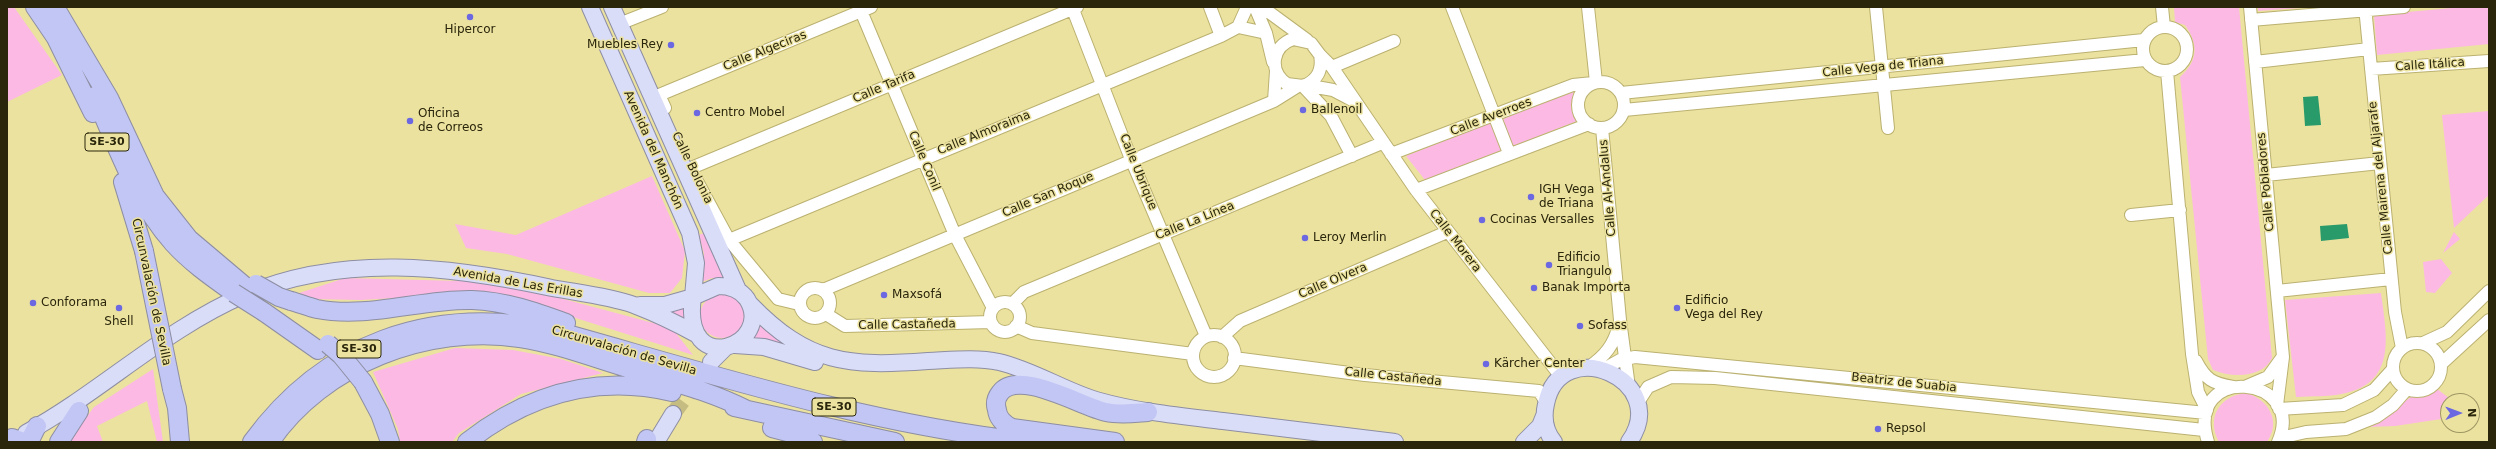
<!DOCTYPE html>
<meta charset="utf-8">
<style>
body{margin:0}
#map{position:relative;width:2496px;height:449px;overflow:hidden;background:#ece2a0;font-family:"DejaVu Sans",sans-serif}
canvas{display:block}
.frame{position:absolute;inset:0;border:8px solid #2a260b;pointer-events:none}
.north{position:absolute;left:2440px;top:393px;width:40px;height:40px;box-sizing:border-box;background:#ece2a0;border:1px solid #9e9764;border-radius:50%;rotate:89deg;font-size:11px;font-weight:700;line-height:16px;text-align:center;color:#2a260b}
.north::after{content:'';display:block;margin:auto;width:14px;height:18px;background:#6b68e1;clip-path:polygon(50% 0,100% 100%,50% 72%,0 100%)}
</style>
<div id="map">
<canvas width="2496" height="449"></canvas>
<div class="frame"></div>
<div class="north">N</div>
</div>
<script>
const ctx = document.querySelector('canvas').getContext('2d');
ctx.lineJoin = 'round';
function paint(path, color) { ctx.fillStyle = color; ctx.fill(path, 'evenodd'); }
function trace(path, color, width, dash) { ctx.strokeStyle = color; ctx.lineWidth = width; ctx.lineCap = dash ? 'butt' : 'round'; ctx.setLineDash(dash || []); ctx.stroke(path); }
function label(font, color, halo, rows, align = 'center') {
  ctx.font = font + ' "DejaVu Sans",sans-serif'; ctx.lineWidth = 3; ctx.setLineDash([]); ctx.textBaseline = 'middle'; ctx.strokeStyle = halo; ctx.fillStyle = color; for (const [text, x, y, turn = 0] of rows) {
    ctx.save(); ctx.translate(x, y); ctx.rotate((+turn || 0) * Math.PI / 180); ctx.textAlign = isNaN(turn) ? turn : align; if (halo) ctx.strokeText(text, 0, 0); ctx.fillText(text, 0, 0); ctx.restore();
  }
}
paint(new Path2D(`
 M7 7H14L62 75 7 102Z
 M2174 7H2239L2272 358C2263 378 2232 378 2213 370L2208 359 2180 77C2198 61 2199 45 2185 25L2175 22Z
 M2258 7H2314L2258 11Z
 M2463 7H2489V44L2377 55 2374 15Z
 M1574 89 1571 107 1577 121 1511 147 1501 120Z
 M2489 111V195L2454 228 2442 115Z
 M1491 122 1502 150 1425 180 1406 156Z
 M652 176 685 251 682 278 670 293H649L507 254 466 248 455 224 516 235Z
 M2454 232 2460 239 2443 253Z
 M704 233 726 278H712L699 283 704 254 699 235Z
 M2441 259 2452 273 2435 293 2426 292 2423 262Z
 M345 278 500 282 672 328 693 355 525 302 481 293 361 300 312 299 293 295Z
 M2381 293C2386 332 2398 381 2346 393 2331 397 2312 396 2296 397L2285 300Z
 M700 316a22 22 0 1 1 44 0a22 22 0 1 1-44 0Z
 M686 306 685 320 664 311Z
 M759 324 784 344 753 338Z
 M455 348 513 350 561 359 603 373 521 394 459 433 452 442H400L398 429 373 372Z
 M153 369 163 442H157L147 401 97 426 103 442H68L94 407Z
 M2437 389 2453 401H2448V418L2395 426 2367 427 2411 397 2428 395Z
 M2246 393C2268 399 2282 421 2267 442H2219C2206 418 2219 396 2246 393Z`), '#fbb9e4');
paint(new Path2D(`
 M2318 96 2321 125 2305 126 2303 97Z
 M2347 224 2349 238 2321 241 2320 226Z`), '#299b6b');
trace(new Path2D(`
 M673 414 699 378`), '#c5bc82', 16, [16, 8]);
const minor = new Path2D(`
 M1072 7 1131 159 1206 336
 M1210 7 1221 36
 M1255 7 1266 33 1273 62
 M1262 7 1307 40
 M1452 7 1509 153
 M1588 7 1596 82
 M1876 7 1888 128
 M2162 7 2164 27
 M2250 7 2283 357 2277 405
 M2365 7 2395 312 2402 348
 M861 11 955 235 993 308
 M2251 20 2404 7
 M619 24 662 7
 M2143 49a22 22 0 1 1 44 0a22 22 0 1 1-44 0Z
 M1238 27 1266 33
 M1238 27 1247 7
 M1320 55 1332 67 1416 190 1562 378
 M2255 62 2369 49
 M1332 67 1394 41
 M2371 69 2489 61
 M2167 71 2192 354 2198 392 2207 410
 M1578 105a23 23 0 1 1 46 0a23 23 0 1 1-46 0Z
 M1305 85 1333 90 1352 100
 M1303 86C1317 81 1323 70 1320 55L1311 43 1293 39C1272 46 1268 71 1287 84L1303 86 1331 116 1352 156
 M1621 93 2144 40
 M1274 101 1276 71
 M665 108 659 95 871 7
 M1624 110 2145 60
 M1602 128 1620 320 1629 387
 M1391 154 1573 85 1593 83
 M691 168 1077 7
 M2266 175 2380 163
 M697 181 729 240 778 299 799 304
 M1416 190 1589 124
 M2131 215 2180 210
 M729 240 1221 36 1238 27
 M800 303a15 15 0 1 1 30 0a15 15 0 1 1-30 0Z
 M823 290 1274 101 1298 86
 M2277 291 2391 279
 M990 317a15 15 0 1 1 30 0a15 15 0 1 1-30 0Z
 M1012 304 1024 292 1382 143
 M826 314 845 326 991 322
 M1016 326 1032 333 1193 354
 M1193 356a21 21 0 1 1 42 0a21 21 0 1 1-42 0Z
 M1222 337 1240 321 1447 232
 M2423 343 2447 332 2489 291
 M2393 367a24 24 0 1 1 48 0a24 24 0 1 1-48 0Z
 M1234 358 1365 375 1539 391 1546 402
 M2196 361C2206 380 2212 383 2233 387
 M2441 364 2489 320
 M1589 367C1605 356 1614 345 1619 325
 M1604 369 1620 360 1635 357 2206 413
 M2247 386 2268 377 2281 359
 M1637 404 1648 387 1671 377 1715 378 2204 430
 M2279 409 2343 405 2374 390 2393 369
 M2280 438 2306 432 2346 429 2376 417 2393 405 2407 389
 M2208 442C2183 362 2308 375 2278 442`);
const major = new Path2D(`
 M590 7 690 233 696 263 693 297 665 305H640
 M612 7 738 290
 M718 286C730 286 740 289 747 299 776 345 681 381 693 297Z
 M750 304C808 364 848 367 928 361 951 360 976 357 999 362 1033 370 1063 390 1096 400 1138 412 1181 416 1223 421 1281 428 1338 435 1395 442
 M735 345 764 347 815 362
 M711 362 726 347
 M26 433C101 392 165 329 244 295 343 253 450 266 552 288 579 293 608 296 634 305 655 313 676 323 696 334
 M656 442 673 414
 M1524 442 1540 426 1544 416
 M1554 442C1545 431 1543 417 1546 404 1560 332 1673 380 1629 442`);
const highway = new Path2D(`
 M35 7 56 38 93 113
 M55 7 109 98 155 196 189 239 247 288
 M56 38 65 45 76 64
 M95 96C117 147 136 201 173 243 191 263 213 278 234 293
 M123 182 144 251
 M291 301C299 303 308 307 317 309 368 319 420 299 472 300 505 301 536 312 566 323
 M264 312 318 350
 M363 382 380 414 390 442
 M172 389 177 408 180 442
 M734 407 895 442
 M772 428 795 434 813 442
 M12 438 24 442
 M29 442 37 426
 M59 442 79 411
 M252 442C324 343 430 306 549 329 708 373 865 424 1030 442
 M270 442C323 364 428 324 520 338 559 344 596 359 634 370 671 382 710 391 745 409
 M467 442C527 395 596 374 672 392
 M646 442 647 439
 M1115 442 1012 428C1004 424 998 419 997 410 995 404 996 398 1000 393 1018 368 1082 407 1106 412 1120 415 1134 413 1148 412`);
trace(minor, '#bbb170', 14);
trace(major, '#8d8ea2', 18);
trace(highway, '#8d8ea2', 20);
trace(minor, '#fff', 12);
trace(major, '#daddf8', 16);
trace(highway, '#c2c6f4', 18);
const highwayBridge = new Path2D(`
 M144 251 172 389
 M256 284 279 297 291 301
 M234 293 264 312
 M328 344 341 355 363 382`);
trace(highwayBridge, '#8d8ea2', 20, []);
trace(highwayBridge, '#c2c6f4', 18);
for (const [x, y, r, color] of [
 [470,17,4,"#6b68e1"],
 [671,45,4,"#6b68e1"],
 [1303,110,4,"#6b68e1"],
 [697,113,4,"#6b68e1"],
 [410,121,4,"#6b68e1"],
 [1531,197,4,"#6b68e1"],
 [1482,220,4,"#6b68e1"],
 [1305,238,4,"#6b68e1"],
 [1549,265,4,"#6b68e1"],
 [1534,288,4,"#6b68e1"],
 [884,295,4,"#6b68e1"],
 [33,303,4,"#6b68e1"],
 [119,308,4,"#6b68e1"],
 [1677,308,4,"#6b68e1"],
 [1580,326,4,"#6b68e1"],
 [1486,364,4,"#6b68e1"],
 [1878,429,4,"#6b68e1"]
]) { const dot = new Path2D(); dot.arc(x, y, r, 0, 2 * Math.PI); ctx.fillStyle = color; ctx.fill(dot); trace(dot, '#ece2a0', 1.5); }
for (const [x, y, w] of [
 [107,142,44],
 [359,349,44],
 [834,407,44]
]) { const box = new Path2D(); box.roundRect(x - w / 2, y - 9, w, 18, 3); ctx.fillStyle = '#ece2a0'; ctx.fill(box); trace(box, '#2a260b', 1); }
label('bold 11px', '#2a260b', null, [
 ["SE-30",107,142],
 ["SE-30",359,349],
 ["SE-30",834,407]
]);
label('12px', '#2a260b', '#ece2a0', [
 ["Hipercor",470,30,"center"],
 ["Muebles Rey",663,45,"right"],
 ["Ballenoil",1311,110],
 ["Centro Mobel",705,113],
 ["Oficina",418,114],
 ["de Correos",418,128],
 ["IGH Vega",1539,190],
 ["de Triana",1539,204],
 ["Cocinas Versalles",1490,220],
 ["Leroy Merlin",1313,238],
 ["Edificio",1557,258],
 ["Triangulo",1557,272],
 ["Banak Importa",1542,288],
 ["Maxsofá",892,295],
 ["Edificio",1685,301],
 ["Vega del Rey",1685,315],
 ["Conforama",41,303],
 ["Shell",119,322,"center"],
 ["Sofass",1588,326],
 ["Kärcher Center",1494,364],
 ["Repsol",1886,429]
], 'left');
label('12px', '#2a260b', '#ece2a0', [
 ["Calle Algeciras",765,51,-22],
 ["Calle Itálica",2430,65,-4],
 ["Calle Vega de Triana",1883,67,-6],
 ["Calle Tarifa",884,87,-23],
 ["Calle Averroes",1491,117,-21],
 ["Calle Almoraima",984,133,-22],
 ["Avenida del Manchón",653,150,66],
 ["Calle Conil",924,161,67],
 ["Calle Bolonia",692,168,64],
 ["Calle Ubrique",1138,172,68],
 ["Calle Mairena del Aljarafe",2381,178,-96],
 ["Calle Pobladores",2266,182,-95],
 ["Calle Al-Andalus",1608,188,-95],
 ["Calle San Roque",1048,195,-23],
 ["Calle La Línea",1195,221,-22],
 ["Calle Morera",1455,241,52],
 ["Calle Olvera",1333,281,-23],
 ["Avenida de Las Erillas",518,283,10],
 ["Circunvalación de Sevilla",151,292,78],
 ["Calle Castañeda",907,325,-1],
 ["Circunvalación de Sevilla",624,351,16],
 ["Calle Castañeda",1393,377,6],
 ["Beatriz de Suabia",1904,383,6]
]);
</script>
